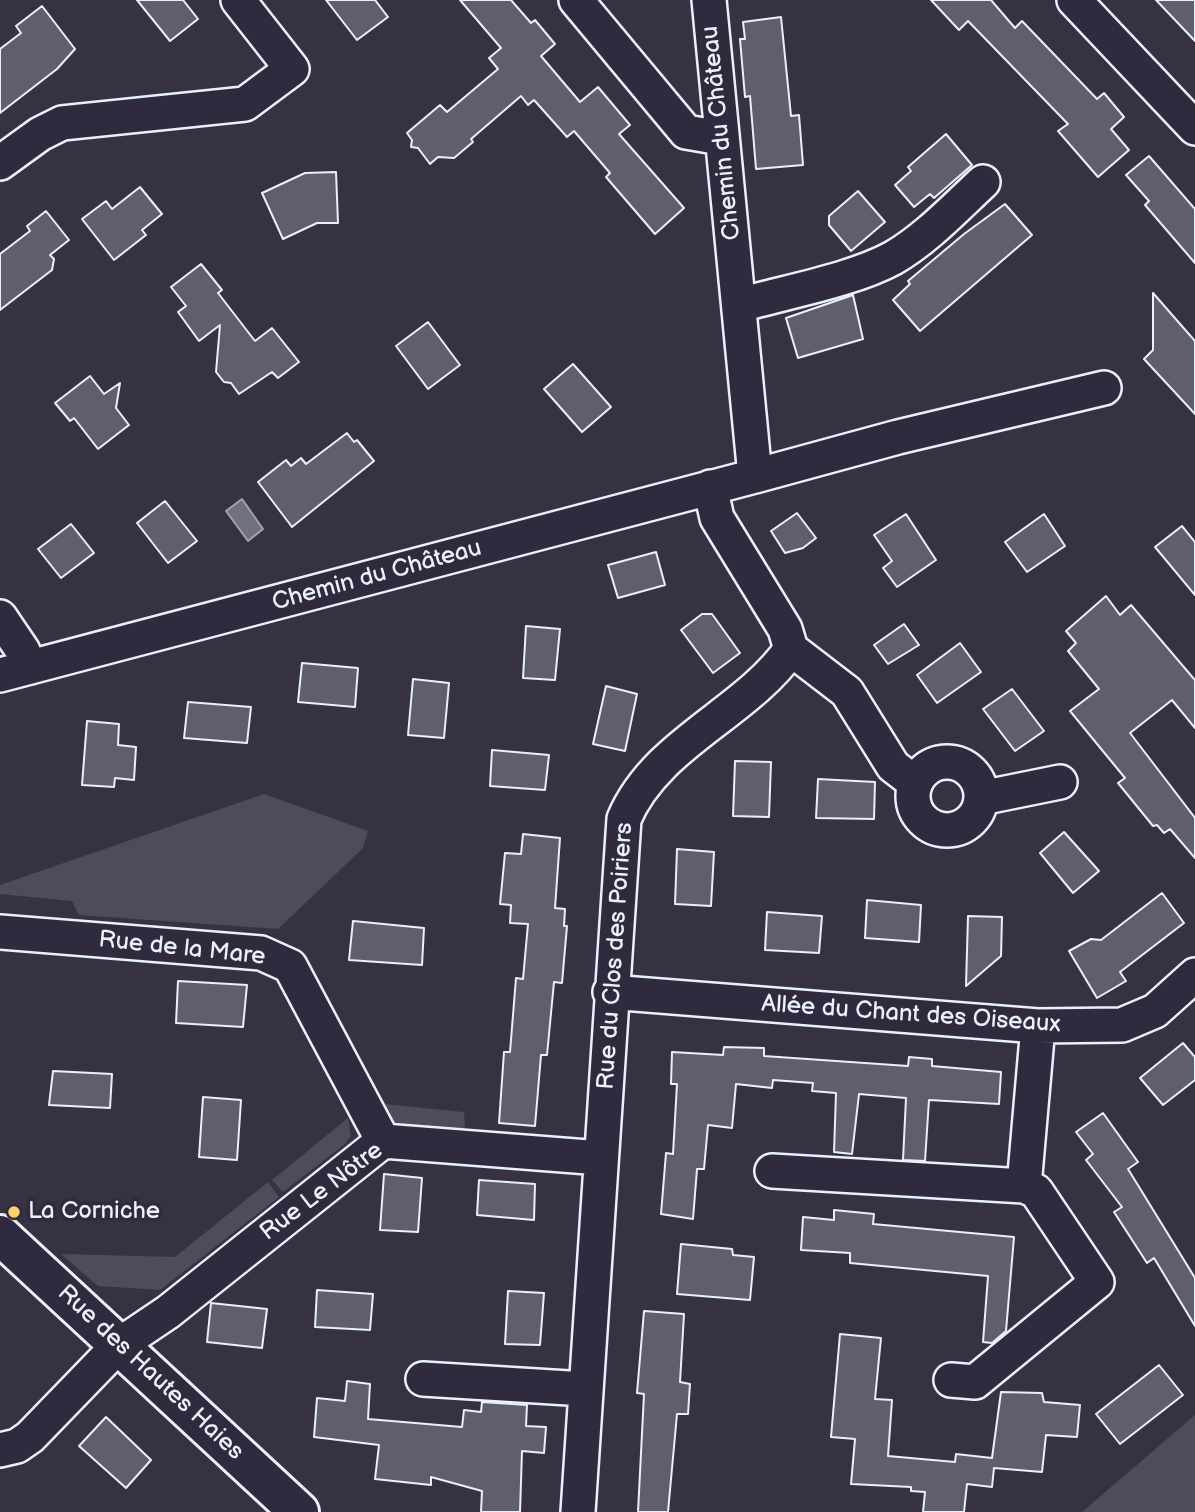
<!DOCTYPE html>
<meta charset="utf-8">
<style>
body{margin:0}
canvas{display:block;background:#363244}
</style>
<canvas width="1195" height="1512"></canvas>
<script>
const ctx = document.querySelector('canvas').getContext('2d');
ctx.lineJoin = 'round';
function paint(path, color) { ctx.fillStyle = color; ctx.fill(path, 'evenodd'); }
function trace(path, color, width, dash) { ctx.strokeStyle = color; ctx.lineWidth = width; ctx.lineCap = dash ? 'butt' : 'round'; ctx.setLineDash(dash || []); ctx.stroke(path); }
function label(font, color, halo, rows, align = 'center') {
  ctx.font = font + ' "Balsamiq Sans",sans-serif'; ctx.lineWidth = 7; ctx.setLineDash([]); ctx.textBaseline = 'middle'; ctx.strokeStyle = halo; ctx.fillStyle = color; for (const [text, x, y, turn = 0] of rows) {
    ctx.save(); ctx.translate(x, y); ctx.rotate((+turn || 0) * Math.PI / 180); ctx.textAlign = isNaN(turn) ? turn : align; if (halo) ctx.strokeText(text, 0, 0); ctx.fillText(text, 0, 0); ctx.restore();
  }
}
paint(new Path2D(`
 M264 794 368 831 363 848 278 929 79 915 72 901 0 894V885Z
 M373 1103 464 1112 465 1134 395 1127Z
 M348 1118 351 1136 345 1144 283 1192 272 1180Z
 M268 1182 279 1197 160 1290 98 1286 61 1254 175 1257Z
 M1195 1415V1512H1082Z`), '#4d4b5c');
const water = new Path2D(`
 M242 499 263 529 248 541 226 511Z`);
paint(water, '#70717f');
trace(water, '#a0a4af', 2);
const building = new Path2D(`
 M137 0H183L198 19 170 41Z
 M326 0H375L388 17 357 40Z
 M460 0H511L531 23 535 20 555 44 541 56 580 102 598 87 630 125 619 134 684 208 655 234 606 177 610 173 574 131 567 137 534 100 528 105 521 96 471 139 473 142 454 158 438 157 430 164 418 148 411 147 412 140 407 133 440 105 447 112 498 69 489 58 501 48Z
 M931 0H991L1015 28 1022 21 1097 99 1104 93 1124 117 1111 129 1129 150 1098 177 1058 131 1068 124 968 21 959 30Z
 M1156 0H1195V41Z
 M42 6 75 49 57 69 0 113V49L21 33 16 26Z
 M781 17 791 116 799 115 803 165 756 169 750 96 745 97 740 39H745L743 22Z
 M946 134 972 165 934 198 930 194 914 207 895 185 911 171 908 167Z
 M1149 156 1195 209V263L1145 205 1149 201 1126 175Z
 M336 172 338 223H317L283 239 262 193 305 173Z
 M140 187 162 214 142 230 146 235 114 260 82 219 106 201 112 209Z
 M858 191 885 222 851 251 829 225V216Z
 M1005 204 1032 235 920 331 893 300 910 284 908 281 964 234Z
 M46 211 69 240 50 255 54 259 52 270 0 310V254L30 231 27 226Z
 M201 264 222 290 218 293 255 341 272 328 299 362 278 378 272 372 239 394 231 383 224 382 216 372 220 325 199 341 178 312 186 306 171 287Z
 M1153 293 1195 341V414L1144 359 1153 350Z
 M853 295 863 339 798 358 786 318Z
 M428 322 460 365 428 389 396 346Z
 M573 364 611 407 582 432 544 389Z
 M90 376 104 394 120 383 116 408 129 425 98 449 74 418 70 421 55 403Z
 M347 433 354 442 357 440 374 461 292 527 258 482 286 460 291 466 301 458 306 464Z
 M165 501 197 541 168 563 137 523Z
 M797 513 816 538 803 548 785 553 771 531Z
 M906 514 936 560 897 587 883 568 892 561 874 535Z
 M1044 514 1065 546 1027 572 1005 542Z
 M71 524 94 553 61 578 38 549Z
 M1182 526 1195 542V595L1155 547Z
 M656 552 665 585 618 598 608 565Z
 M1106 596 1120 615 1131 605 1195 680V728L1172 700 1130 733 1195 818V858L1170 829 1164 833 1157 825 1153 826 1118 783 1125 778 1070 711 1099 689 1068 651 1076 643 1066 631Z
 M702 614H712L740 653 713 673 681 630Z
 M904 624 919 645 888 664 874 645Z
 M526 626 560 629 555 680 523 678Z
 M960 643 981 672 937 703 917 675Z
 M302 663 358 668 355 707 298 702Z
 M413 679 449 683 444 738 408 735Z
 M606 686 637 694 625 751 593 744Z
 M1012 689 1044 731 1015 751 983 709Z
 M188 702 251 707 247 743 184 738Z
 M87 721 119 724 118 745 136 747 134 780 115 778 114 787 82 785Z
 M492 750 549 755 545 790 490 786Z
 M735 761 771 762 769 817 733 816Z
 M818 779 875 782 874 819 816 818Z
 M1064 832 1099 871 1073 893 1040 853Z
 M523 834 560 838 555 908 565 909 564 926H567L562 983 554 982 547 1055H541L535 1126 499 1123 504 1052H510L516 978 523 979 528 924 510 923 511 905 500 904 505 853 521 854Z
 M677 849 714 852 711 906 675 904Z
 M1162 893 1184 923 1120 972 1126 981 1097 998 1069 951 1091 939 1101 940Z
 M867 900 921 905 919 942 865 938Z
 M767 912 822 916 819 953 765 950Z
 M968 916 1002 917 1001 956 966 986Z
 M353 921 424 928 422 965 349 960Z
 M178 981 247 985 243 1027 176 1023Z
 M1183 1043 1195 1057V1080L1163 1105 1140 1078Z
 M724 1047 764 1048V1056L908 1066 909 1057 932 1059V1066L1001 1072 999 1104 929 1100 925 1161 903 1160 906 1098 859 1094 852 1154 834 1152 836 1093 812 1091 813 1083 773 1080 772 1088 736 1084 732 1128 708 1125 704 1169H697L693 1219 661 1214 666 1153 673 1154 677 1084H671L672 1052 723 1055Z
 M53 1071 112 1074 110 1108 49 1105Z
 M203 1097 241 1100 237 1160 199 1157Z
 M1103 1113 1138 1162 1128 1169 1195 1278V1326L1154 1258 1147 1263 1114 1212 1122 1207 1086 1160 1093 1154 1076 1132Z
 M384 1174 422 1178 418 1232 380 1230Z
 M479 1180 535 1184 534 1220 477 1215Z
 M834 1210 874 1214 873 1224 1014 1237 1006 1331 992 1343 983 1342 988 1276 850 1263V1253L801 1250 803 1217 834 1220Z
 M681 1244 732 1249 733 1255 754 1257 750 1300 677 1294Z
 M317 1290 373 1294 370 1330 315 1327Z
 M508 1291 544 1293 540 1345 505 1344Z
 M211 1303 267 1309 262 1348 207 1342Z
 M644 1311 684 1314 680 1382 690 1384 688 1414H677L668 1512H638L644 1394 637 1393Z
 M840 1334 881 1338 875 1399 892 1400 888 1456 955 1462 956 1454 992 1458 1001 1392 1042 1393 1044 1402 1080 1405 1077 1437 1046 1435 1042 1472 994 1468 992 1487 967 1484 964 1512H923L925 1492 911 1491V1487L851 1484 855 1439 831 1437Z
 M1159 1365 1183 1395 1120 1444 1096 1414Z
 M347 1381 370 1384 368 1419 462 1427 464 1410 481 1412 482 1402 527 1405 526 1426 546 1427 544 1453 522 1451 520 1512H481L482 1491 431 1477V1485L375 1479 379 1445 314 1437 317 1398 345 1401Z
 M106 1417 151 1460 126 1488 79 1446Z`);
paint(building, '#605e6e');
trace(building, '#e8f1f8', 2);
const street = new Path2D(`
 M576 0 686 132 721 138
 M1074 0 1195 128
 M0 163 40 134 62 123 245 104 292 69 238 0
 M740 305C785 292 853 280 893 258 926 239 955 208 983 182
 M755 476 898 437 1104 388
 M0 617 23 651 30 667
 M791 649 847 692 893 766 915 783
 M0 675 755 476 709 0
 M913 796a34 34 0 1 1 68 0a34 34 0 1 1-68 0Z
 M981 798 1060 782
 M0 932 261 953 290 966 383 1141
 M610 992 1038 1026 1122 1025 1155 1011 1195 975
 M772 1171 1024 1186 1036 1191 1097 1282 975 1382 951 1380
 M1024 1186 1038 1026
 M423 1379 585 1389
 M0 1450 17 1446 30 1437 119 1345 168 1312 383 1141 601 1158
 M578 1512 624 819C656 743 746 714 791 649L785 629 717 518 710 487`);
const secondary = new Path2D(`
 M0 1235 299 1512`);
trace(street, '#e8f1f8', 38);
trace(secondary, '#e8f1f8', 44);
trace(street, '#2f2a3d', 33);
trace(secondary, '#2f2a3d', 38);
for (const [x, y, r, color] of [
 [14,1212,7,"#ffd166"]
]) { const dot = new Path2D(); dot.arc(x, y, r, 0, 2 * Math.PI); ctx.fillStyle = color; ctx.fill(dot); trace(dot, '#2f2a3d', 2.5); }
label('24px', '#e8f1f8', '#2f2a3d', [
 ["Chemin du Château",722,133,-96],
 ["Chemin du Château",377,576,-15],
 ["Rue de la Mare",182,949,6],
 ["Rue du Clos des Poiriers",616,956,-86],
 ["Allée du Chant des Oiseaux",911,1015,4],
 ["Rue Le Nôtre",322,1192,-37],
 ["Rue des Hautes Haies",150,1373,43]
]);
label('24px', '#e8f1f8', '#2f2a3d', [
 ["La Corniche",28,1212]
], 'left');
</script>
